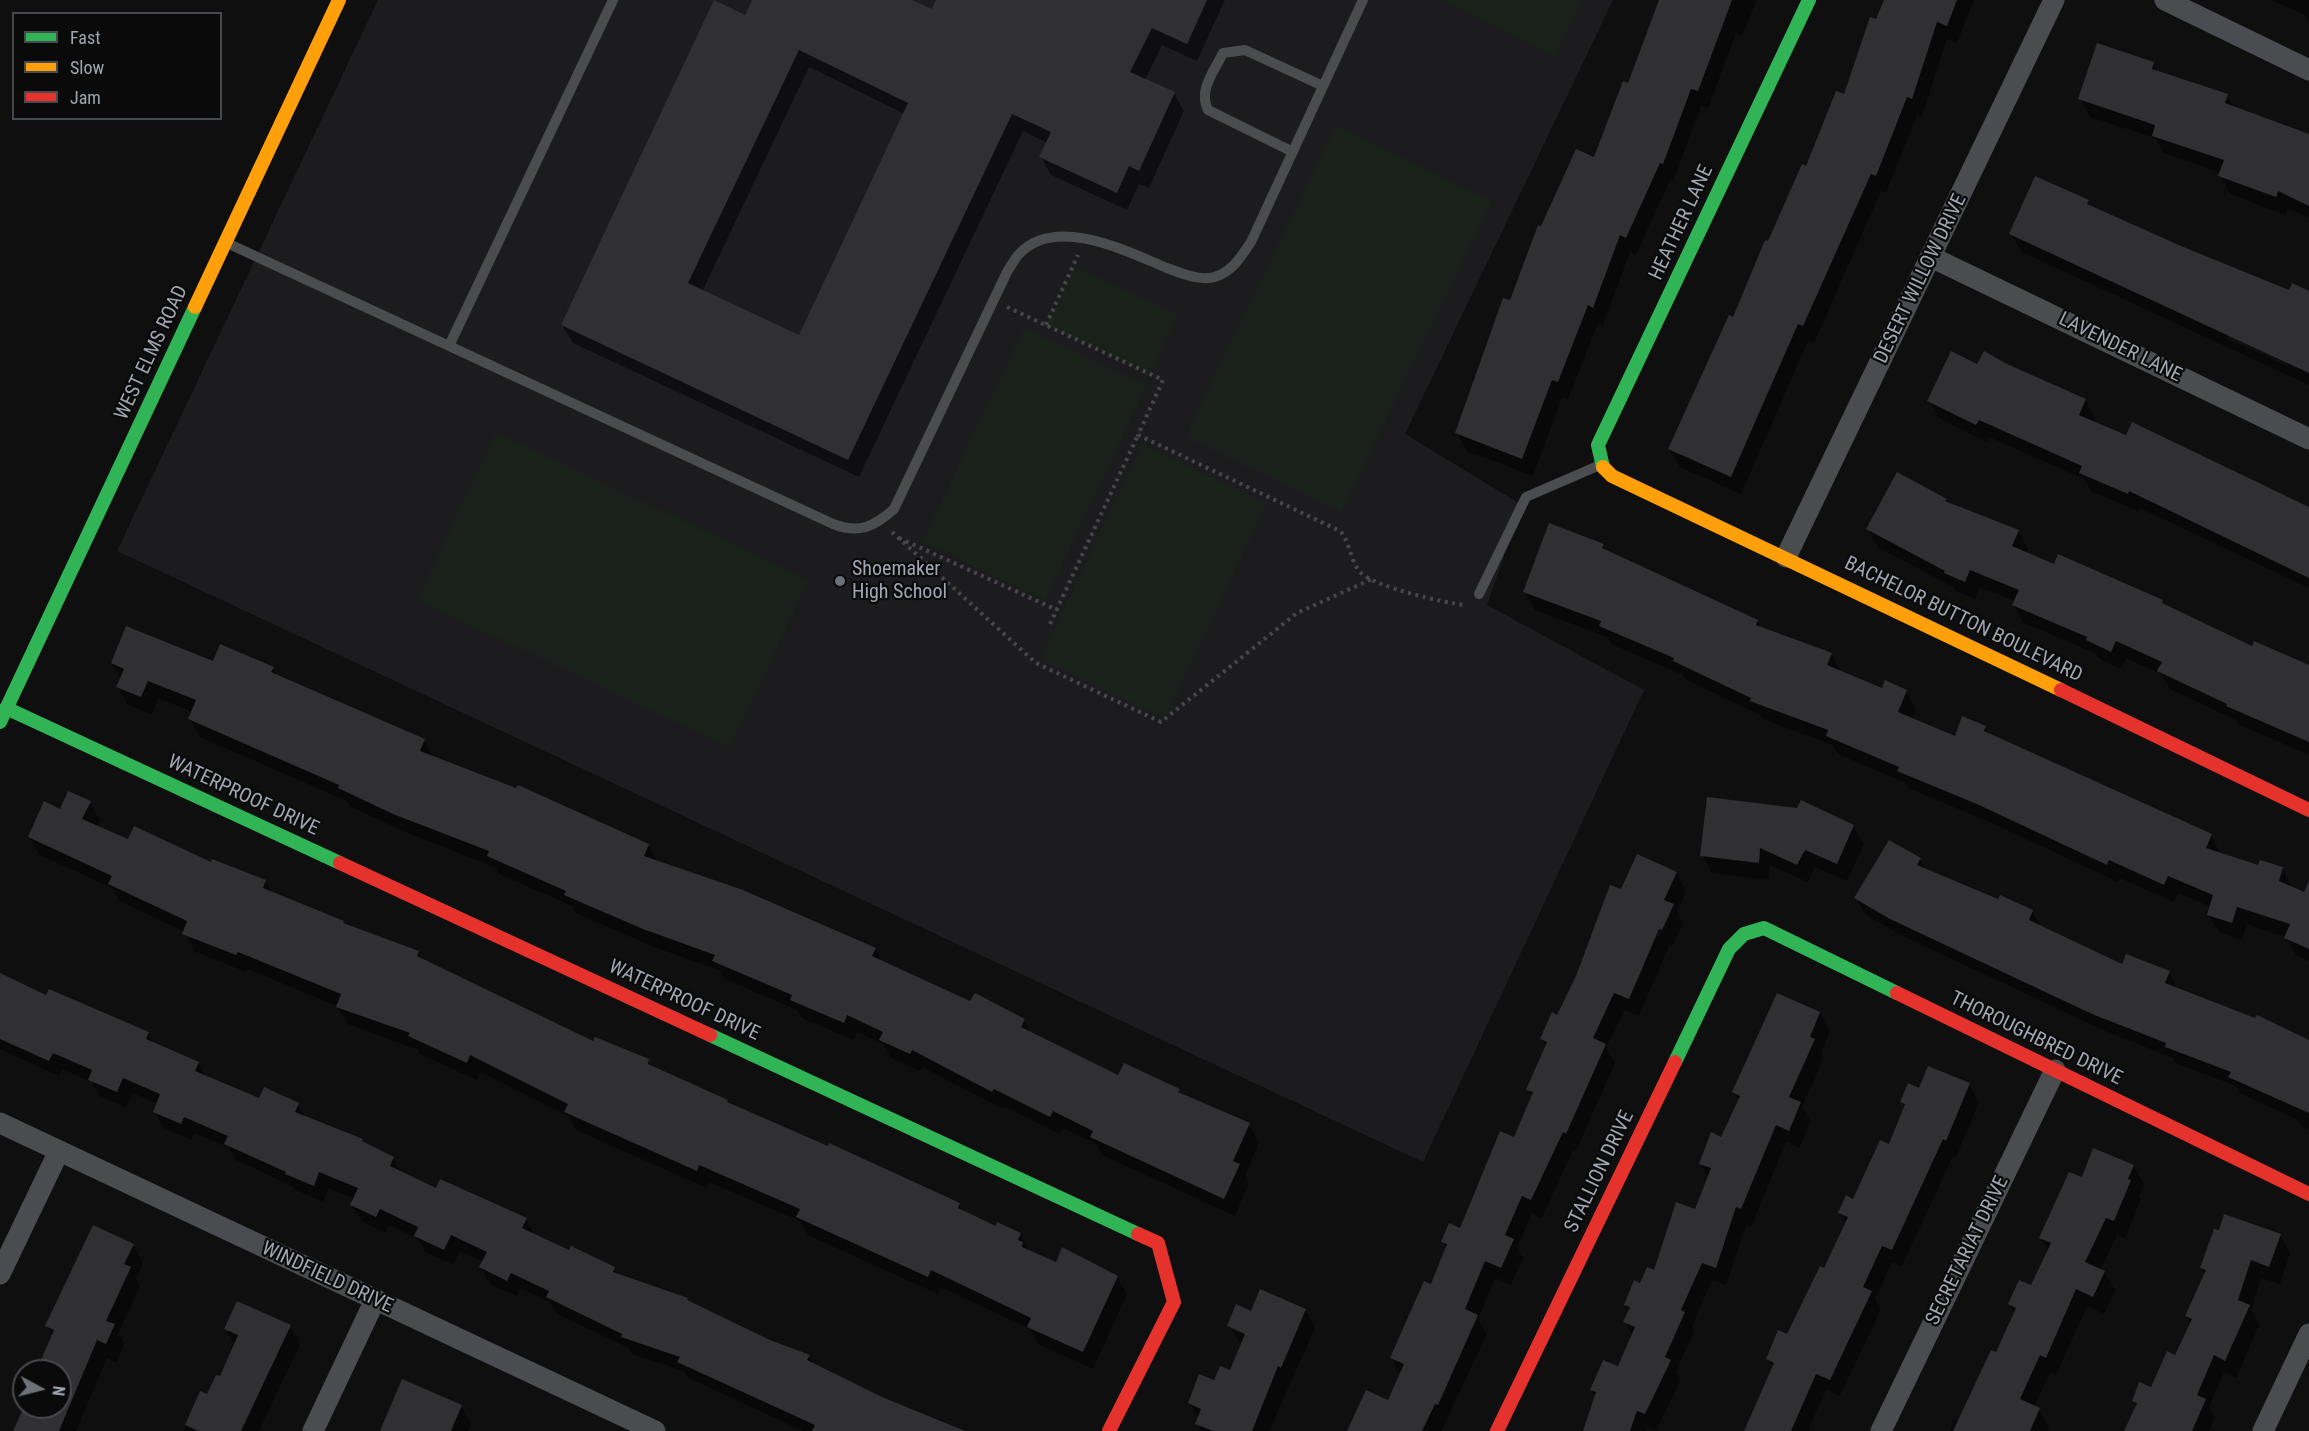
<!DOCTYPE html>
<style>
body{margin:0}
#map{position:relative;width:2309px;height:1431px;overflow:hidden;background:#0f0f10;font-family:"Roboto Condensed",sans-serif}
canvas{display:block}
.legend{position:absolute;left:12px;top:12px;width:210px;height:108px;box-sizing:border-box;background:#0a0a0b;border:2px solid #46494d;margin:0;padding:8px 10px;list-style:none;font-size:18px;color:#a0a7b1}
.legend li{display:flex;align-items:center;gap:12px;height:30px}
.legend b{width:30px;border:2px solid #46494d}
.north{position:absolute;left:12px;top:1359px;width:60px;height:60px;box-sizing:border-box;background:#0a0a0b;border:2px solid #46494d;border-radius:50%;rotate:97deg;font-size:16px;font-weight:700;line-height:24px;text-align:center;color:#a0a7b1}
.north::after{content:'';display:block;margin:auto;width:21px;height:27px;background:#6d7279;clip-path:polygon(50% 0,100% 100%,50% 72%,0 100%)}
</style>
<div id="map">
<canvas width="2309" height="1431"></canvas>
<ul class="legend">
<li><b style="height:8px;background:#30b455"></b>Fast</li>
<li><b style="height:8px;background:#ff9f0a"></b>Slow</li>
<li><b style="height:8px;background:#e5322d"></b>Jam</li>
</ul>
<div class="north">N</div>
</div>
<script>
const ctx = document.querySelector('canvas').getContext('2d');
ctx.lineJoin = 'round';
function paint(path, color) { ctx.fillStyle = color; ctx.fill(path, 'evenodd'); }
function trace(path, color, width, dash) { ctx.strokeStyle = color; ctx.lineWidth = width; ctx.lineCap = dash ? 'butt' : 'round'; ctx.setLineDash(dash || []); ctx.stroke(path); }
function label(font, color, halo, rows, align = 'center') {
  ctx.font = font + ' "Roboto Condensed",sans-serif'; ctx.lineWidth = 4.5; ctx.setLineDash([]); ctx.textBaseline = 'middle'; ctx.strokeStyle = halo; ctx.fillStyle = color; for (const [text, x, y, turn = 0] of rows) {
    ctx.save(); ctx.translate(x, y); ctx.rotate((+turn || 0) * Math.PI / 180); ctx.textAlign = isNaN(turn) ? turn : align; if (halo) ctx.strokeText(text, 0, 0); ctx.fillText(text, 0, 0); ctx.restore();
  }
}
paint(new Path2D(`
 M378 0H1613L1405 434 1522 505 1487 605 1644 690 1423 1162 117 551Z`), '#1c1c1e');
paint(new Path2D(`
 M1443 0H1582L1555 55Z
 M1336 125 1492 201 1341 513 1185 437Z
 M1074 266 1178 314 1151 374 1046 325Z
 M1024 327 1147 385 1045 601 922 542Z
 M496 432 809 580 730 748 417 600Z
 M1142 443 1267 503 1165 719 1040 659Z`), '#1a201a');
paint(new Path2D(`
 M753 0H908L932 11 938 0H1225L1197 61 1162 45 1145 80 1174 93 1184 111 1149 188 1139 184 1127 210 1051 175 1041 157 1047 143 1023 131 859 477 573 343 562 325ZM809 67 905 114 800 337 702 292Z
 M1668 0H1757L1742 36 1736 34 1708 108 1701 106 1673 181 1670 180 1636 255 1630 252 1603 325 1598 323 1568 399 1562 397 1533 476 1467 451 1457 433 1542 228 1595 159Z
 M1886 0H1974L1957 43 1947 39 1922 116 1917 115 1886 193 1881 191 1814 343 1808 341 1741 494 1680 467 1669 449 1768 243 1845 96Z
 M2271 0H2309V21L2305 15Z
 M2153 64 2158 73 2227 96 2234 108 2309 141V218L2288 208 2286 215 2230 194 2220 176 2221 173 2164 153 2155 138 2090 117 2080 99Z
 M2088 201 2091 207 2180 247 2290 292 2309 293V385L2022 252 2011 234ZM2228 335 2289 363 2288 366 2228 339Z
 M1978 366H2006L2085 400 2095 418 2093 423 2127 437 2154 433 2309 507V588L2140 508 2138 511 2091 491 2084 479 1989 437 1987 442 1939 418 1929 400Z
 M1897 474 1963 509 2018 531 2028 549 2026 553 2253 648 2309 667V755L2238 724 2236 720 2170 689 2161 674 2126 658 2121 669 2098 658 2095 653 2024 623 2014 605 2015 601 1980 587 1975 599 1956 591 1953 587 1878 547 1868 529Z
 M1603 545 1607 552 1757 621 1761 628 1831 654 1841 673 1883 690 1906 691 1916 709 1912 719 1955 738 1985 727 1989 735 2211 835 2221 855 2259 867 2282 868 2292 888 2309 896V961L2296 955 2285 937 2247 924 2242 940 2219 932 2208 914 2211 907 2178 893 2174 902 2120 878 2118 882 1990 822 1910 789 1906 783 1838 754 1833 745 1763 719 1760 715 1685 679 1683 675 1611 644 1607 637 1535 610 1525 592Z
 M112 663H214L273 668 277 676 424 741 434 758 648 845 658 862 875 949 883 963 971 1003 1024 1020 1031 1033 1119 1077 1178 1090 1181 1095 1249 1125 1259 1142 1245 1176 1249 1183 1235 1216 1102 1155 1096 1144 1063 1128 1060 1134 1004 1106 1003 1109 922 1067 920 1071 891 1058 883 1044 857 1032 854 1040 802 1018 797 1010 725 979 719 970 654 947 576 913 572 906 499 874 495 867 405 832 350 806 347 801 200 737 189 719 192 712 158 698 152 714 128 705 118 687 121 679Z
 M89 802 100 820 97 827 129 841 265 881 272 893 343 922 345 926 418 952 423 961 594 1043 648 1061 652 1067 727 1101 730 1105 959 1204 964 1212 997 1228 1020 1235 1030 1252 1057 1264 1117 1277 1127 1294 1093 1369 1038 1344 1030 1329 941 1287 938 1294 808 1235 800 1221 709 1182 707 1188 576 1130 568 1116 481 1072 477 1080 420 1054 418 1050 348 1024 337 1006 248 969 246 972 194 951 185 932 120 901 112 888 40 855 29 837 61 811Z
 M1853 826 1864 844 1847 881 1815 867 1808 882 1770 865 1768 880 1712 873 1702 855Z
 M1919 859 1926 871 1998 901 2032 912 2042 928 2123 966 2169 973 2178 989 2309 1052V1130L2302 1126 2298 1120 2240 1093 2236 1086 2176 1063 2173 1058 2103 1030 1901 935 1865 914 1856 898Z
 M1676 873 1686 891 1677 912 1683 923 1672 947 1669 946 1639 1016 1625 1010 1606 1048 1615 1063 1576 1151 1573 1150 1542 1218 1532 1213 1517 1247 1523 1258 1511 1285 1495 1278 1478 1319 1487 1334 1441 1431H1349L1389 1402 1401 1375 1391 1358 1432 1286 1447 1249 1443 1242 1460 1230 1515 1139 1533 1097 1528 1090 1546 1047 1542 1038 1558 1017 1622 891ZM1672 903V911L1660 937 1657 936Z
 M0 975 47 997 148 1033 155 1045 198 1063 206 1077 260 1100 298 1104 306 1118 393 1158 403 1174 437 1190 526 1219 535 1236 614 1268 618 1275 687 1299 689 1303 770 1341 809 1356 813 1364 952 1431H803L689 1378 684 1371 632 1354 629 1348 557 1314 551 1303 521 1288 517 1296 490 1284 481 1267 484 1262 460 1251 454 1265 425 1252 417 1238 389 1225 385 1233 362 1221 352 1205 355 1199 329 1188 323 1202 296 1190 294 1187 236 1160 228 1147 194 1133 191 1140 164 1128 155 1112 158 1104 133 1093 126 1108 100 1096 91 1082 62 1069 59 1076 0 1049Z
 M1819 1013 1830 1031 1821 1053 1824 1058 1802 1107 1811 1121 1799 1148 1786 1142 1751 1227 1746 1225 1726 1285 1712 1280 1692 1326 1694 1331 1676 1372 1681 1379 1656 1431 1647 1428 1646 1431H1584L1596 1397 1591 1390 1619 1368 1633 1336 1625 1322 1629 1312 1625 1304 1655 1272 1696 1210 1709 1178 1700 1163 1722 1138 1739 1101 1733 1091Z
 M1969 1085 1979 1102 1956 1157 1953 1156 1902 1266 1892 1262 1875 1299 1881 1309 1840 1396 1826 1390 1809 1428 1810 1431H1747L1774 1369 1768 1359 1787 1336 1825 1270 1846 1224 1839 1213 1854 1201 1890 1146 1905 1108 1902 1102 1920 1090Z
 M2133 1166 2144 1184 2139 1196 2141 1199 2125 1238 2117 1235 2100 1270 2104 1272 2115 1290 2104 1314 2087 1306 2056 1375 2050 1372 2034 1407 2039 1410 2049 1428 2048 1431H1950L1954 1419 1960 1421 1997 1354 2015 1314 2009 1304 2031 1287 2049 1251 2041 1238 2083 1179Z
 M2280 1235 2290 1253 2280 1284 2261 1278 2251 1310 2259 1325 2236 1378 2224 1372 2209 1407 2215 1418 2209 1431H2126L2137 1407 2133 1401 2152 1389 2176 1357 2191 1324 2186 1316 2205 1274 2202 1268Z
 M133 1245 143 1263 136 1279 140 1287 118 1333 124 1344 116 1362 107 1358 76 1431H15L23 1413 14 1396 24 1373V1407H60V1371H38L53 1337 47 1326Z
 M1305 1310 1315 1328 1269 1431H1201L1197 1423 1199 1419 1190 1403 1231 1371 1242 1345 1229 1326 1252 1313Z
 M290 1326 300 1344 259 1431H184L201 1393 208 1396 220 1378 235 1345 226 1329Z
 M461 1406 471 1424 468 1431H381Z`), '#0007');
paint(new Path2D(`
 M714 0 745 15 752 0H912L932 9 936 0H1207L1187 44 1152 28 1130 72 1175 92 1139 171 1129 166 1117 193 1039 157 1051 132 1012 114 848 460 561 325ZM799 50 908 103 799 335 688 283Z
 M1659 0H1732L1698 91 1691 89 1663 164 1660 163 1626 238 1620 235 1593 308 1588 305 1558 382 1552 380 1522 459 1455 433 1503 298 1510 300 1538 225 1541 226 1576 149 1594 157 1623 81 1628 83Z
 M1884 0H1957L1947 26 1937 22 1912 99 1907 97 1876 176 1871 174 1803 326 1798 324 1731 477 1668 449 1729 315 1733 317 1765 240 1768 241 1802 164 1806 166 1836 91 1844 94 1870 17 1876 19Z
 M2097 43 2154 62 2152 69 2228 94 2225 103 2309 134V206L2278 191 2276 197 2218 176 2224 160 2152 136 2155 125 2078 99Z
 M2035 176 2089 200 2087 204 2181 246 2289 290 2292 283 2309 291V373L2009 234Z
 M1951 351 1977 364 1984 351 2007 364 2086 399 2079 415 2126 435 2132 422 2309 507V578L2129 491 2128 494 2079 473 2082 466 1979 420 1976 425 1927 401Z
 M1897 472 1947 499 1945 501 2019 530 2012 546 2054 564 2058 554 2163 600 2162 603 2252 646 2254 641 2309 665V742L2226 706 2227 704 2157 671 2162 662 2116 641 2111 652 2086 640 2087 637 2012 605 2019 590 1970 570 1965 582 1944 573 1945 571 1866 529Z
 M1549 523 1604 544 1602 548 1758 620 1756 625 1832 653 1827 665 1882 688 1885 680 1907 690 1898 712 1955 736 1962 716 1986 726 1984 731 2212 834 2206 848 2258 865 2260 860 2283 867 2279 881 2304 892 2309 881V949L2284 938 2290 924 2237 907 2232 923 2207 915 2213 895 2168 876 2164 885 2109 860 2107 865 1979 805 1897 771 1899 767 1826 736 1828 730 1750 701 1751 698 1673 661 1674 658 1599 626 1601 621 1523 592Z
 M126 626 213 661 220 644 274 667 271 672 425 739 420 751 516 788 518 785 649 844 644 856 743 890 876 948 872 956 970 1001 975 993 1025 1019 1021 1027 1118 1075 1124 1063 1180 1089 1178 1092 1250 1123 1233 1161 1240 1164 1224 1199 1090 1137 1093 1131 1053 1111 1050 1117 994 1089 992 1092 912 1050 910 1054 879 1040 883 1032 847 1015 844 1023 790 1000 792 995 712 961 715 955 643 929 564 895 566 891 487 856 489 851 393 814 338 788 339 785 188 719 196 700 148 681 141 697 116 687 124 669 111 663Z
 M68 791 91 801 82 819 128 839 134 826 211 862 212 859 266 880 263 888 344 921 343 923 419 951 417 956 593 1041 595 1037 649 1059 648 1064 728 1100 727 1102 828 1146 829 1143 960 1203 958 1208 996 1226 997 1222 1021 1233 1018 1240 1023 1242 1022 1247 1056 1262 1062 1247 1118 1276 1083 1352 1027 1327 1031 1318 931 1270 928 1277 796 1217 800 1209 699 1165 697 1171 564 1112 568 1104 470 1055 467 1063 408 1036 410 1033 336 1007 341 994 238 952 236 955 182 934 187 921 108 884 112 876 28 837 44 801 60 809Z
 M1707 797 1797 808 1801 800 1854 825 1837 864 1805 850 1797 865 1760 848 1759 863 1700 856Z
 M1889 840 1921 858 1917 865 1998 899 2000 895 2033 910 2029 920 2122 964 2126 954 2170 971 2165 983 2255 1018 2257 1015 2309 1040V1113L2228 1077 2231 1072 2165 1047 2166 1043 2092 1014 1890 919 1854 898Z
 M1637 854 1677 872 1664 900 1674 904 1662 930 1659 929 1629 999 1614 993 1593 1038 1606 1044 1566 1134 1563 1132 1531 1200 1522 1196 1505 1235 1514 1239 1501 1268 1485 1261 1465 1309 1478 1315 1438 1405 1435 1404 1422 1431H1347L1366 1390 1388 1400 1404 1364 1390 1358 1424 1281 1431 1284 1447 1244 1441 1242 1449 1223 1460 1228 1500 1131 1514 1137 1533 1092 1526 1090 1547 1042 1540 1039 1552 1012 1557 1015 1576 976 1610 885 1621 889Z
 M0 973 46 995 49 989 149 1032 146 1039 199 1062 195 1071 259 1098 264 1087 299 1103 295 1112 363 1139 362 1141 394 1157 390 1166 436 1188 440 1179 507 1209 527 1218 522 1228 569 1250 571 1246 615 1267 613 1272 688 1298 687 1300 770 1340 810 1355 807 1360 882 1397 965 1431H812L815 1425 677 1362 680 1357 621 1337 622 1334 546 1297 549 1291 511 1273 507 1281 479 1267 487 1252 451 1235 444 1250 414 1236 418 1227 380 1209 376 1217 350 1205 358 1188 319 1172 314 1186 285 1174 286 1172 224 1144 228 1136 184 1117 181 1124 153 1112 160 1094 123 1078 117 1092 88 1080 92 1070 53 1053 49 1061 0 1039Z
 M1777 993 1820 1012 1810 1037 1815 1039 1789 1097 1801 1102 1789 1131 1776 1125 1741 1209 1736 1207 1716 1268 1702 1263 1681 1310 1685 1312 1665 1357 1671 1360 1645 1414 1637 1411 1630 1431H1583L1596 1392 1590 1390 1603 1360 1618 1366 1635 1327 1623 1322 1630 1307 1624 1305 1634 1280 1640 1283 1647 1267 1654 1270 1676 1202 1695 1209 1711 1168 1699 1164 1711 1132 1721 1137 1740 1096 1732 1092Z
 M1928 1066 1970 1083 1946 1141 1943 1139 1892 1250 1882 1246 1863 1287 1872 1291 1830 1380 1816 1374 1791 1431H1744L1774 1363 1766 1359 1778 1330 1787 1334 1820 1266 1824 1268 1848 1217 1838 1213 1846 1195 1853 1199 1880 1140 1889 1144 1905 1104 1900 1102 1908 1083 1919 1088Z
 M2093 1148 2134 1165 2128 1179 2131 1180 2114 1221 2106 1218 2085 1262 2105 1271 2093 1297 2076 1289 2046 1358 2040 1355 2020 1399 2040 1408 2030 1431H1953L1991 1350 1996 1352 2016 1308 2008 1304 2019 1280 2031 1285 2051 1243 2039 1238 2069 1172 2082 1177Z
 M2224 1214 2281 1234 2269 1267 2251 1260 2238 1300 2250 1305 2225 1361 2214 1355 2197 1395 2206 1399 2192 1431H2124L2137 1403 2132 1401 2139 1382 2151 1387 2167 1351 2175 1355 2192 1319 2185 1316 2206 1270 2200 1268 2214 1229 2219 1230Z
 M93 1225 134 1244 124 1264 131 1267 106 1321 115 1324 106 1344 97 1340 59 1431H13L24 1407H60V1371H36L54 1330 45 1326Z
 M1260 1289 1306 1309 1281 1368 1278 1366 1252 1431H1213L1195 1424 1201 1409 1188 1403 1199 1374 1214 1380 1220 1366 1230 1370 1245 1334 1227 1326 1236 1304 1251 1311Z
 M237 1301 291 1325 241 1431H198L185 1425 200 1391 207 1394 216 1375 220 1376 238 1335 224 1329Z
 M25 1367 34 1371H24V1402L12 1396Z
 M402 1379 462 1405 451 1431H380Z`), '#303032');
trace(new Path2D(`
 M1007 307 1163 380 1138 435 1340 531C1351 543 1350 562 1361 573 1376 587 1444 603 1465 605
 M1046 325 1078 255
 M892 532 1036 663 1161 722 1297 613 1372 579
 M899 538 1057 610
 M1050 624 1138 435`), '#45474a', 4, [3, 4.5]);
trace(new Path2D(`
 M1293 152 1208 110C1198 90 1214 72 1223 53L1245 50 1323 86
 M227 243 833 524C859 534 874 527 894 509L1007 272C1011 266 1015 258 1020 253 1057 215 1128 252 1167 268 1183 274 1204 283 1220 275 1235 268 1242 255 1251 242L1363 0
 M449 346 613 0
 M1479 594 1526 497 1600 465`), '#4a4c4f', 10);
trace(new Path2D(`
 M2165 0 2309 70
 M1931 257 2309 439
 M1786 557 2054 0
 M0 1123 655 1431
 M0 1274 59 1151
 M313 1431 375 1300
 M1881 1431 2055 1070
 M2263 1431 2309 1334`), '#4a4c4f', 21);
trace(new Path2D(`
 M1603 467 1598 445 1809 0
 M6 708 340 863
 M0 722 195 307
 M710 1035 1138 1234
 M1675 1062 1729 949 1744 934 1764 928 1897 993`), '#30b455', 14);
trace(new Path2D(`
 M195 307 339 0
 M1603 467 1612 476 2061 690`), '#ff9f0a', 14);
trace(new Path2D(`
 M2061 690 2309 810
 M340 863 710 1035
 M1897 993 2309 1194
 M1109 1431 1174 1302 1158 1243 1138 1234
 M1497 1431 1675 1062`), '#e5322d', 14);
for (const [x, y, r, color] of [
 [840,581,6,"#6d7279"]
]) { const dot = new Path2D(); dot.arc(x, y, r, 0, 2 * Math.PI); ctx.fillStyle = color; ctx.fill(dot); trace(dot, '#0a0a0b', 2); }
label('20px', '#a0a7b1', '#0a0a0b', [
 ["HEATHER LANE",1682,223,-65],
 ["DESERT WILLOW DRIVE",1921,279,-64],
 ["LAVENDER LANE",2120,348,26],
 ["WEST ELMS ROAD",152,353,-65],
 ["BACHELOR BUTTON BOULEVARD",1963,620,26],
 ["WATERPROOF DRIVE",243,796,25],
 ["WATERPROOF DRIVE",684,1001,25],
 ["THOROUGHBRED DRIVE",2036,1039,26],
 ["STALLION DRIVE",1600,1172,-64],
 ["SECRETARIAT DRIVE",1968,1251,-64],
 ["WINDFIELD DRIVE",327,1278,25]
]);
label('20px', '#a0a7b1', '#0a0a0b', [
 ["Shoemaker",852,570],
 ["High School",852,593]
], 'left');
</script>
